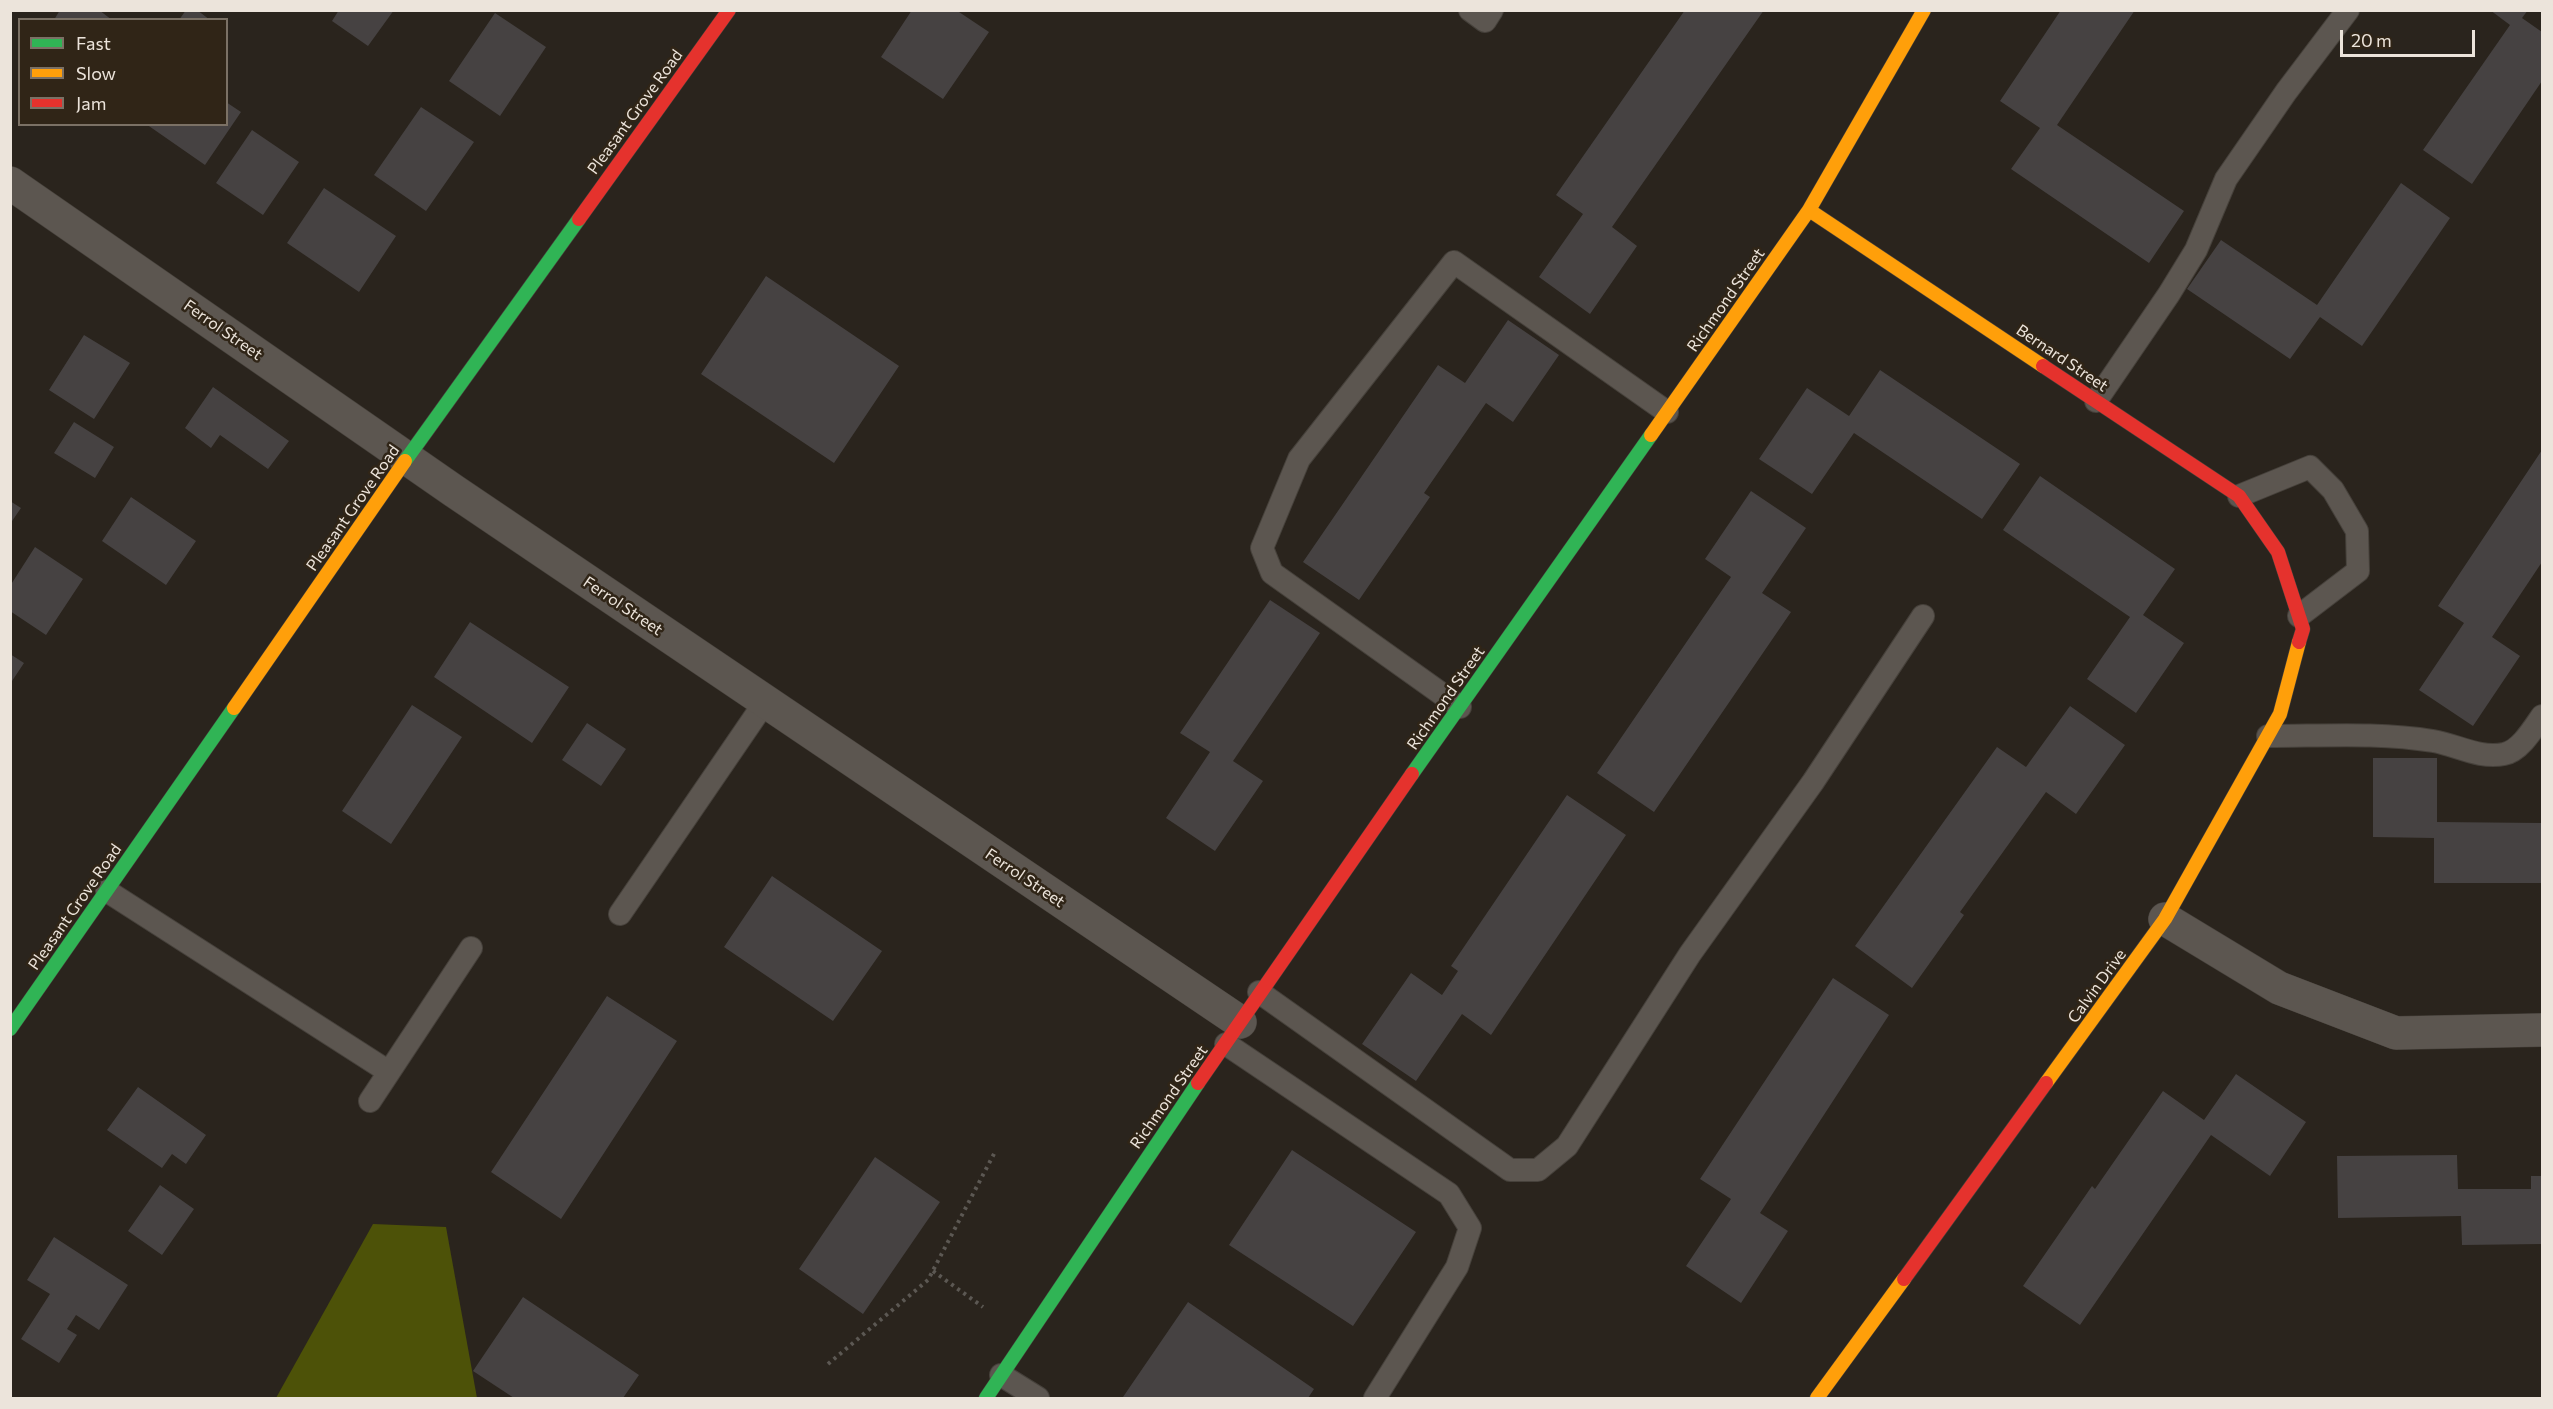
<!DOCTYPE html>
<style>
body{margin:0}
#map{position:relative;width:2553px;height:1409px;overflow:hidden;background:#2a241d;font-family:Commissioner,sans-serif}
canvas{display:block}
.frame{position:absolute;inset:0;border:12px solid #ece4db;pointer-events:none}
.legend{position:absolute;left:18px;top:18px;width:210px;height:108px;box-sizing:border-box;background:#302517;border:2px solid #7b7165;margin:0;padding:8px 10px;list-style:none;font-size:18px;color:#ece4db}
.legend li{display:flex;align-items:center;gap:12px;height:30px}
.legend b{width:30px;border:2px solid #7b7165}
.scale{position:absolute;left:2340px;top:30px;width:135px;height:27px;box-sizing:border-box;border:3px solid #ece4db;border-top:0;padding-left:8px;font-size:18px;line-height:21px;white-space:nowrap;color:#ece4db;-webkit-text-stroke:4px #302517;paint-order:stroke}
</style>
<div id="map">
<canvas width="2553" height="1409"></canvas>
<div class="frame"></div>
<ul class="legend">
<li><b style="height:8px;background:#30b455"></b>Fast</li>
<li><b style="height:8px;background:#ff9f0a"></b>Slow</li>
<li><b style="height:8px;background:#e5322d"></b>Jam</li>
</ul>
<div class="scale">20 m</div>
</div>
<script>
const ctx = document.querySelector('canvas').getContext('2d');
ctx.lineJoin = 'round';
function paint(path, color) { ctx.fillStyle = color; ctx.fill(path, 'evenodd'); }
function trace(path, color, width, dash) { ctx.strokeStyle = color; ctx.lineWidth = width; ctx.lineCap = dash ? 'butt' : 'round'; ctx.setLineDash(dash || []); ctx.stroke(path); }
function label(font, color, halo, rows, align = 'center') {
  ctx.font = font + ' Commissioner,sans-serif'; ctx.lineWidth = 5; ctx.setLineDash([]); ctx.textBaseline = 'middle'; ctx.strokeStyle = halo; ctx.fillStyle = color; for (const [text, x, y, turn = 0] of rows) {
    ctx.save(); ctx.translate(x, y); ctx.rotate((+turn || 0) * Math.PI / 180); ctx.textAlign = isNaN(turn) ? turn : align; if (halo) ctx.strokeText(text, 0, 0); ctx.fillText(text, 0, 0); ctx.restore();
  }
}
paint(new Path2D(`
 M373 1224 446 1227 477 1398H276Z`), '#4d5208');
paint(new Path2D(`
 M60 10H99L112 20H54Z
 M186 10H197L210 20H179Z
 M339 10H394L368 46 332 21Z
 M912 10H956L989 32 943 99 881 57Z
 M1685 10H1764L1612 227 1637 246 1590 314 1539 277 1583 214 1556 195Z
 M2061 10H2135L2057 125 2184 211 2149 263 2011 169 2040 128 2000 101Z
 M2490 10H2528L2522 18 2542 32V81L2472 184 2423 150 2510 25Z
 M495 13 546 47 500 116 449 81Z
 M226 102 241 112 205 165 146 124H226Z
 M421 107 474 142 426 211 374 175Z
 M252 130 299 162 263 215 216 183Z
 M2401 183 2450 218 2362 346 2320 317 2290 359 2187 289 2221 240 2317 305Z
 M324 188 396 236 359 292 287 243Z
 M766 276 899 366 834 463 701 374Z
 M1508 320 1559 355 1513 422 1486 403 1424 493 1430 497 1359 600 1303 562 1438 365 1465 383Z
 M84 335 130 363 94 419 49 390Z
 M1880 370 2020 464 1982 519 1854 433 1812 494 1759 459 1807 388 1849 416Z
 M213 387 289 441 268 469 220 435 211 448 185 428Z
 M74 422 114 447 95 478 54 453Z
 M2542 450V562L2492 637 2520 656 2473 726 2419 690 2464 623 2438 606Z
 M2040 476 2175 569 2143 615 2184 643 2136 713 2087 679 2130 617 2003 530Z
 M1751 491 1806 528 1762 593 1791 612 1654 812 1597 773 1731 577 1705 559Z
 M131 497 196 541 166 585 102 541Z
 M10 501 21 508 10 524Z
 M35 547 83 579 46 635 10 611V586Z
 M1270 600 1320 633 1233 761 1263 781 1215 851 1166 818 1210 752 1180 733Z
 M470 622 569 687 532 743 434 677Z
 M10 654 24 663 10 684Z
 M412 705 462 737 391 844 342 811Z
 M2070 706 2125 745 2076 814 2046 792 1960 912 1964 915 1912 988 1855 946 1997 747 2026 767Z
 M587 723 626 749 601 786 562 760Z
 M2373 758H2437V822L2542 823V883H2434V838L2373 837Z
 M1567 795 1626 835 1491 1035 1462 1014 1416 1081 1362 1044 1411 973 1442 995 1458 971 1451 966Z
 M772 876 882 951 833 1021 724 947Z
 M1833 978 1889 1015 1760 1213 1788 1231 1741 1303 1686 1266 1731 1199 1700 1179Z
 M607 996 677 1041 561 1219 491 1172Z
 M2236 1074 2306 1122 2270 1176 2211 1135 2080 1325 2023 1286 2092 1186 2095 1189 2163 1091 2204 1120Z
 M138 1087 206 1135 186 1164 172 1154 162 1168 107 1130Z
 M1292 1150 1416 1232 1353 1326 1229 1245Z
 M2457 1155 2458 1189H2531V1176H2542V1244L2462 1245 2461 1216 2338 1218 2337 1156Z
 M875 1157 940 1202 863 1314 799 1269Z
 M160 1185 194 1209 162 1255 128 1231Z
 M54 1237 128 1285 99 1330 76 1315 67 1329 77 1335 59 1363 21 1339 50 1294 27 1280Z
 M523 1297 639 1375 623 1398H514L473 1371Z
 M1188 1302 1314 1389 1308 1398 1123 1397Z`), '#464242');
const lane = new Path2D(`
 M1470 10 1485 21 1492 10
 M2096 401 2169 294 2196 250 2226 179 2286 92 2348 10
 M2239 496 2310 467 2333 490 2357 531 2358 571 2299 616
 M1460 707 1272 573 1262 548 1299 459 1454 262 1667 412
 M2268 736C2322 736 2379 732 2433 741 2457 745 2479 759 2504 754 2520 751 2533 729 2542 716
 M107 891 389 1072
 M620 914 765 702
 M1259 992 1510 1170H1538L1567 1146 1690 954 1813 782 1923 616
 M1226 1044 1449 1194 1470 1228 1457 1267 1375 1398
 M370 1101 471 948
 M1001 1375 1038 1398`);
const street = new Path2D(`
 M10 183 454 491 1240 1022
 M2165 919 2279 988 2396 1033 2542 1030`);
const fast = new Path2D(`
 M405 461 579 219
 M1412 774 1651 435
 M10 1029 234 708
 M986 1398 1198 1083`);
const slow = new Path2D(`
 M1809 210 2043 366
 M1651 435 1809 210 1924 10
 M234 708 405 461
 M2046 1083 2165 919 2280 714 2299 642
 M1817 1398 1904 1279`);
const jam = new Path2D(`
 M579 219 729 10
 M2043 366 2239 496 2278 552 2303 629 2299 642
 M1198 1083 1412 774
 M1904 1279 2046 1083`);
trace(lane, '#46413b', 24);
trace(street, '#46413b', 34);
trace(fast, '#46413b', 15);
trace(slow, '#46413b', 15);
trace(jam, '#46413b', 15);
trace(new Path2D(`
 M933 1271 983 1307
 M828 1364 928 1280 996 1150`), '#5c5853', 4, [3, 4.5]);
trace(lane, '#5c5650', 22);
trace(street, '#5c5650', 33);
trace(fast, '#30b455', 14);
trace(slow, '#ff9f0a', 14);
trace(jam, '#e5322d', 14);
label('16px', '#ece4db', '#302517', [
 ["Pleasant Grove Road",635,112,-54],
 ["Richmond Street",1726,300,-55],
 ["Ferrol Street",223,330,35],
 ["Bernard Street",2062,358,34],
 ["Pleasant Grove Road",353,508,-55],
 ["Ferrol Street",623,606,34],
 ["Richmond Street",1446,698,-55],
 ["Ferrol Street",1025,878,34],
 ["Pleasant Grove Road",75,907,-55],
 ["Calvin Drive",2097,986,-54],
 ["Richmond Street",1169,1097,-55]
]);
</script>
